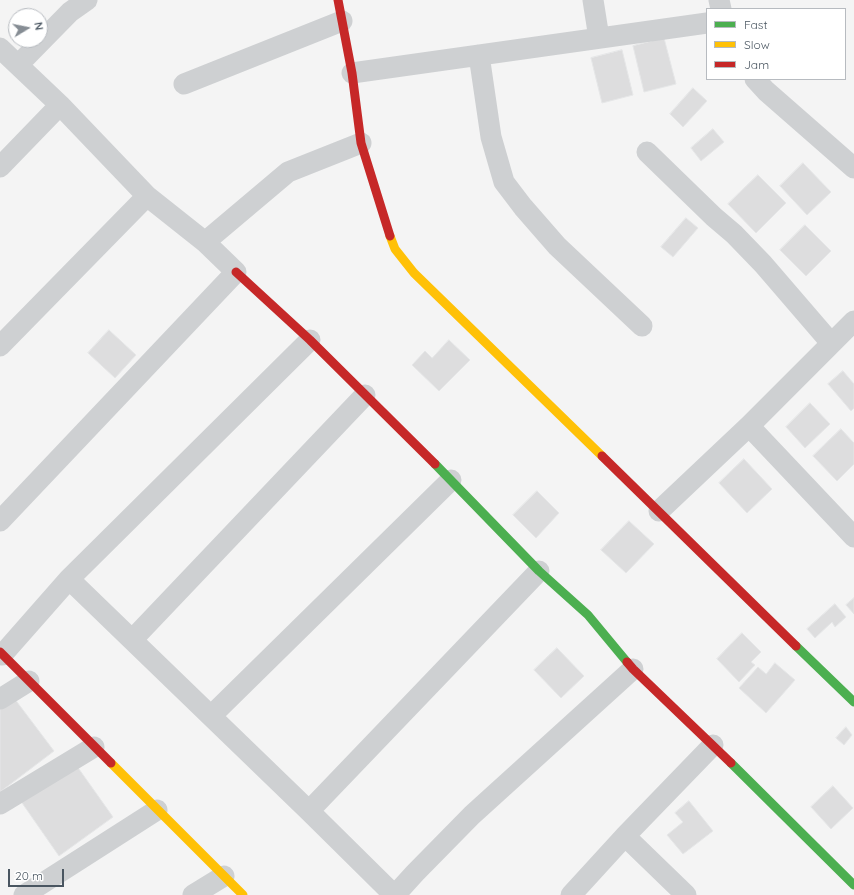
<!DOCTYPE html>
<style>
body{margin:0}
#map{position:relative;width:854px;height:895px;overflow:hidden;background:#f4f4f4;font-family:Quicksand,sans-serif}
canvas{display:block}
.legend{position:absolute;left:706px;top:8px;width:140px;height:72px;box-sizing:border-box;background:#fff;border:1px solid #b7bbc0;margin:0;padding:5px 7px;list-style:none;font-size:12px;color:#4a5661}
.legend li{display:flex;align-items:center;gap:8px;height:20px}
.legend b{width:20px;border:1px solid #b7bbc0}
.north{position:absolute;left:8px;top:8px;width:40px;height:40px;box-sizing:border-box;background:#fff;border:1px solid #b7bbc0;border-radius:50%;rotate:80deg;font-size:11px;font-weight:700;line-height:16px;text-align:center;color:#4a5661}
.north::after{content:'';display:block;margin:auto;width:14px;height:18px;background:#868d94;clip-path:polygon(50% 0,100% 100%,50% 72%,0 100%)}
.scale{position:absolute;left:8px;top:869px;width:56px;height:18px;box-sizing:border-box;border:2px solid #4a5661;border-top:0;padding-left:5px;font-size:12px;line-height:14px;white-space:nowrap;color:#4a5661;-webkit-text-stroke:3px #fff;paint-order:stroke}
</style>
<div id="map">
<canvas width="854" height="895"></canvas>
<ul class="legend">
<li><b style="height:5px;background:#4caf50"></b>Fast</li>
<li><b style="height:5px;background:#ffc107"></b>Slow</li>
<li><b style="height:5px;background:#c62828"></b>Jam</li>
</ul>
<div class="north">N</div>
<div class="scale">20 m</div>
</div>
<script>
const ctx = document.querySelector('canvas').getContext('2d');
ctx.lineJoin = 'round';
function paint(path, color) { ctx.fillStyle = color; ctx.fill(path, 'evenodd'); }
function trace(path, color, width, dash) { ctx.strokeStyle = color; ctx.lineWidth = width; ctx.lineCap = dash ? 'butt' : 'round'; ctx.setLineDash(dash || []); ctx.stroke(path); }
const building = new Path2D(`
 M664 38 676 84 644 92 633 46Z
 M622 50 633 95 602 103 591 58Z
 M693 88 707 101 683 127 670 114Z
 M713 129 724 142 701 161 691 148Z
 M803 163 831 192 807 215 780 186Z
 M758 175 786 203 756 233 728 204Z
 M686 218 698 228 673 257 661 247Z
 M805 225 831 251 806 276 780 250Z
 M109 330 136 355 115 378 88 353Z
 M449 340 470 360 439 391 412 365 425 351 432 358Z
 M843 371 854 384V408L851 411 828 384Z
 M810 403 830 424 805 448 786 427Z
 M841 429 854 443V464L837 481 813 456Z
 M744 459 772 489 747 513 719 483Z
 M537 491 559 513 536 538 513 515Z
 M629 521 654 544 626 573 601 550Z
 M854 598V614L846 605Z
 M835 604 846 617 835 627 832 622 815 638 807 629Z
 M742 633 761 652 751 662 755 665 739 682 717 659Z
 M557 648 584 676 561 698 534 670Z
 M775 663 795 680 766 713 739 688 758 667 766 674Z
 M11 694 54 751 0 792V703Z
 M846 727 852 735 844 745 836 738Z
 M74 762 113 817 59 856 20 800Z
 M833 786 853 808 831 829 811 807Z
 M689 801 713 831 683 854 667 835 683 822 675 813Z`);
paint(building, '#ddddde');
trace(building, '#e5e6e7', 1);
trace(new Path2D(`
 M593 0 599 38
 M719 0 721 9
 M0 48 60 105 147 196 205 242 236 272 0 521
 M479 55 491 137 504 182 523 207 557 246 642 326
 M18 65 70 12 87 0
 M352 73 707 23
 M755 79 766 91 854 168
 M184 84 342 21
 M647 152 714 217 734 234 763 264 831 343
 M0 167 60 105
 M205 242 288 172 361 143
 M0 346 147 196
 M749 426 854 537
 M659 511 749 426 854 321
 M69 579 309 811 394 895
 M132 640 365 395
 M2 655 69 579 310 340
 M0 699 29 681
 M211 716 451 480
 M0 804 94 747
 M309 811 539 571
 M625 836 686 895
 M24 895 157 810
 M193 895 224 876
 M395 895 415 873 472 815 633 669
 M571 895 625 836 713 745`), '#ced0d2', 21);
trace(new Path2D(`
 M435 464 539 571 588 615 627 662
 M796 646 854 702
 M731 763 854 885`), '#4caf50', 9);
trace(new Path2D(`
 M390 236 395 249 414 273 602 456
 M111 763 243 895`), '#ffc107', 9);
trace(new Path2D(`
 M338 0 352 73 361 143 390 236
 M236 272 310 340 435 464
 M602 456 796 646
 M0 652 111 763
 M627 662 633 669 731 763`), '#c62828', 9);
</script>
